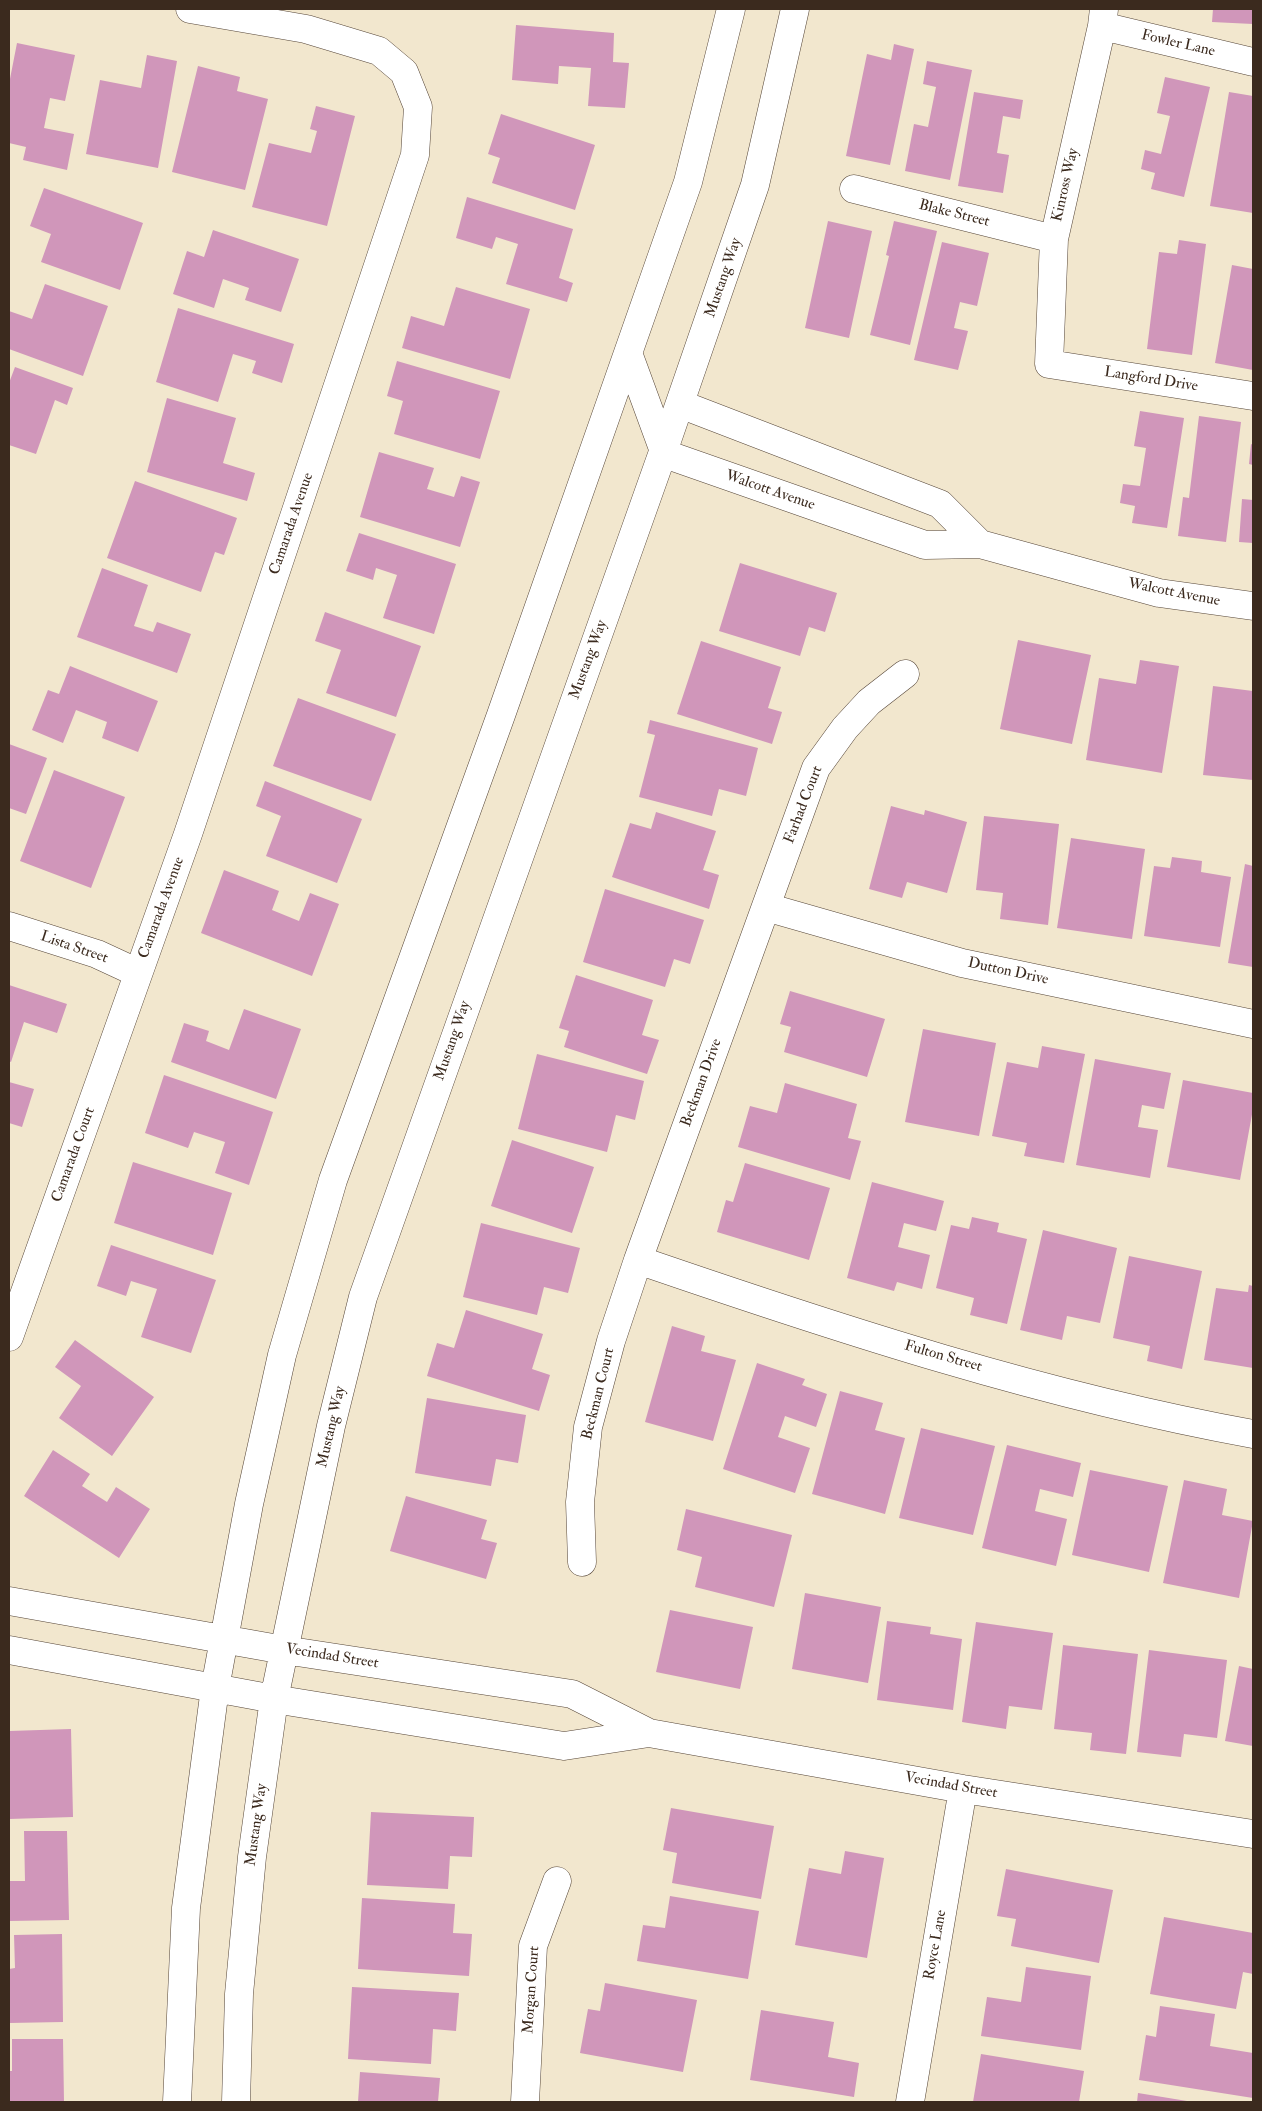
<!DOCTYPE html>
<style>
body{margin:0}
#map{position:relative;width:1262px;height:2111px;overflow:hidden;background:#f2e7ce;font-family:"IM FELL Double Pica",serif}
canvas{display:block}
.frame{position:absolute;inset:0;border:10px solid #3b2a1e;pointer-events:none}
</style>
<div id="map">
<canvas width="1262" height="2111"></canvas>
<div class="frame"></div>
</div>
<script>
const ctx = document.querySelector('canvas').getContext('2d');
ctx.lineJoin = 'round';
function paint(path, color) { ctx.fillStyle = color; ctx.fill(path, 'evenodd'); }
function trace(path, color, width, dash) { ctx.strokeStyle = color; ctx.lineWidth = width; ctx.lineCap = dash ? 'butt' : 'round'; ctx.setLineDash(dash || []); ctx.stroke(path); }
function label(font, color, halo, rows, align = 'center') {
  ctx.font = font + ' "IM FELL Double Pica",serif'; ctx.lineWidth = 4; ctx.setLineDash([]); ctx.textBaseline = 'middle'; ctx.strokeStyle = halo; ctx.fillStyle = color; for (const [text, x, y, turn = 0] of rows) {
    ctx.save(); ctx.translate(x, y); ctx.rotate((+turn || 0) * Math.PI / 180); ctx.textAlign = isNaN(turn) ? turn : align; if (halo) ctx.strokeText(text, 0, 0); ctx.fillText(text, 0, 0); ctx.restore();
  }
}
paint(new Path2D(`
 M1213 9H1253V24L1212 22Z
 M516 25 614 33 613 62 629 63 625 108 588 106 591 68 559 66 558 84 512 80Z
 M17 43 75 55 65 101 50 98 44 128 74 134 67 170 23 160 26 147 9 143V84Z
 M894 44 914 49 890 165 846 156 867 54 891 60Z
 M147 55 177 61 158 168 86 154 100 80 141 88Z
 M927 61 972 70 950 180 905 171 914 124 928 127 936 87 923 84Z
 M198 66 240 77 237 91 268 99 245 190 172 172Z
 M1165 77 1210 87 1184 197 1151 189 1155 173 1141 169 1145 150 1161 154 1170 116 1157 113Z
 M974 92 1023 100 1020 119 1003 116 997 153 1009 155 1003 193 958 186Z
 M1229 92 1253 96V213L1210 206Z
 M316 106 355 116 327 226 252 207 269 143 311 153 317 131 310 129Z
 M501 114 595 145 575 210 492 183 500 158 488 154Z
 M44 188 143 223 120 290 41 262 51 234 30 226Z
 M467 197 573 229 559 278 573 283 567 302 506 284 518 244 496 237 492 249 456 238Z
 M828 221 872 231 849 338 805 328Z
 M894 221 937 231 910 345 870 335 889 256 886 255Z
 M213 230 299 259 281 312 245 300 249 288 223 279 214 308 173 294 187 251 204 257Z
 M1179 240 1206 244 1192 355 1147 349 1159 252 1177 254Z
 M942 242 989 253 977 306 960 302 954 328 968 331 958 370 914 360Z
 M1232 265 1253 269V370L1215 363Z
 M45 284 108 306 83 376 9 349V311L32 319Z
 M456 287 530 309 510 379 402 348 411 316 444 326Z
 M178 308 294 344 282 383 252 373 256 361 233 354 218 402 156 382Z
 M397 361 500 391 480 459 394 434 403 401 387 396Z
 M15 367 73 388 67 405 55 400 36 454 9 445V383Z
 M167 398 236 418 223 463 255 473 247 501 147 472Z
 M1140 411 1184 418 1167 528 1132 523 1135 506 1120 503 1123 484 1140 486 1146 448 1134 446Z
 M1199 416 1241 422 1226 542 1178 536 1183 497 1189 498Z
 M1251 444 1253 445V465L1249 464Z
 M379 452 434 468 427 489 454 497 461 476 480 482 460 547 360 517Z
 M135 481 237 518 224 555 215 552 201 592 107 558Z
 M1242 499 1253 500V543L1239 542Z
 M359 533 456 564 434 634 383 618 397 575 376 568 373 580 346 571Z
 M740 563 837 593 825 632 809 627 800 656 719 631Z
 M102 568 148 585 134 626 153 632 157 622 191 634 177 673 77 637Z
 M325 612 421 646 396 717 326 693 341 650 315 641Z
 M1018 640 1091 655 1072 744 1000 729Z
 M701 641 781 667 768 708 782 712 772 744 677 714Z
 M1140 660 1179 666 1162 773 1086 760 1099 678 1136 684Z
 M70 666 158 701 138 752 102 738 107 722 76 710 63 743 32 730 48 690 59 694Z
 M1213 686 1253 691V780L1203 775Z
 M298 698 396 734 371 801 273 766Z
 M650 720 758 748 746 796 719 789 712 816 639 797 655 735 647 733Z
 M9 744 47 758 26 814 9 808Z
 M54 770 125 797 91 888 20 861Z
 M265 781 362 819 337 883 266 856 281 816 256 806Z
 M891 806 924 815 925 810 967 822 947 893 907 882 902 898 869 889Z
 M656 812 716 831 703 870 719 875 709 909 612 877 630 823 651 829Z
 M984 816 1059 824 1048 925 1000 919 1003 893 976 890Z
 M1071 838 1145 849 1132 939 1057 928Z
 M1172 857 1202 861 1201 872 1231 877 1220 947 1144 936 1154 866 1170 868Z
 M1245 864 1253 866V967L1228 963Z
 M224 870 279 891 272 910 299 921 310 893 339 904 312 976 201 933Z
 M605 889 704 920 690 964 674 959 665 987 583 962Z
 M576 975 653 1000 642 1035 659 1040 647 1074 564 1047 569 1031 559 1028Z
 M9 985 67 1004 57 1033 24 1022 11 1062 9 1061Z
 M790 991 885 1019 867 1077 784 1052 791 1027 780 1024Z
 M244 1009 301 1029 276 1099 171 1062 184 1023 209 1031 206 1041 229 1050Z
 M923 1029 996 1043 979 1136 905 1122Z
 M1042 1046 1085 1054 1064 1163 1024 1156 1027 1143 992 1136 1007 1062 1038 1068Z
 M537 1054 644 1081 635 1120 616 1115 607 1152 518 1129Z
 M1095 1059 1171 1073 1164 1109 1142 1105 1138 1127 1158 1130 1150 1178 1076 1165Z
 M164 1075 273 1112 249 1185 215 1173 225 1142 194 1132 188 1148 145 1133Z
 M1183 1080 1253 1093V1109L1240 1180 1167 1167Z
 M9 1082 34 1089 22 1127 9 1123Z
 M785 1083 857 1104 848 1138 861 1141 850 1180 738 1147 750 1106 777 1113Z
 M512 1140 594 1167 572 1233 491 1206Z
 M133 1162 232 1193 213 1255 114 1223Z
 M745 1163 830 1188 809 1260 717 1232 726 1200 733 1202Z
 M872 1182 944 1201 936 1231 904 1223 898 1247 930 1255 922 1289 897 1282 894 1291 847 1278Z
 M972 1217 999 1223 997 1232 1027 1239 1007 1324 970 1315 974 1298 936 1288 951 1225 969 1229Z
 M481 1223 580 1248 568 1293 544 1287 537 1315 463 1297Z
 M1043 1230 1117 1248 1100 1323 1067 1316 1062 1340 1020 1330Z
 M111 1245 216 1280 191 1353 141 1337 157 1289 131 1281 126 1296 97 1286Z
 M1129 1256 1202 1271 1182 1369 1147 1361 1150 1346 1113 1338Z
 M1249 1285 1253 1286V1368L1204 1360 1216 1288 1248 1292Z
 M466 1310 543 1334 532 1369 550 1375 539 1411 427 1376 437 1343 454 1348Z
 M672 1326 705 1336 701 1351 736 1360 713 1441 645 1422Z
 M75 1340 154 1397 112 1456 59 1418 81 1386 55 1367Z
 M757 1363 805 1379 802 1385 827 1394 816 1427 785 1416 778 1437 810 1448 795 1493 723 1469Z
 M840 1391 883 1403 875 1430 905 1438 885 1514 812 1494Z
 M427 1398 526 1415 518 1463 496 1459 491 1486 415 1473Z
 M921 1428 995 1446 973 1535 899 1518Z
 M1007 1445 1081 1463 1073 1497 1040 1489 1035 1511 1067 1519 1056 1566 982 1548Z
 M53 1450 90 1474 82 1486 107 1502 116 1487 150 1509 119 1558 24 1496Z
 M1090 1470 1168 1486 1149 1572 1072 1555Z
 M1184 1480 1227 1489 1222 1515 1253 1521 1239 1598 1163 1583Z
 M406 1496 487 1520 481 1539 497 1543 486 1579 390 1551Z
 M686 1509 792 1535 774 1607 695 1587 702 1557 677 1550Z
 M805 1593 881 1607 868 1683 792 1669Z
 M670 1610 753 1627 740 1689 656 1672Z
 M887 1621 931 1627 930 1634 962 1639 953 1710 877 1700Z
 M976 1622 1053 1633 1042 1710 1009 1706 1006 1729 962 1722Z
 M1063 1645 1138 1654 1126 1754 1090 1750 1092 1733 1054 1729Z
 M1149 1650 1227 1660 1217 1738 1184 1734 1181 1757 1137 1752Z
 M1239 1666 1253 1669V1746L1225 1741Z
 M71 1729 73 1817 9 1819V1731Z
 M671 1808 774 1826 761 1899 672 1883 677 1853 663 1850Z
 M371 1812 474 1817 472 1857 450 1856 448 1889 367 1885Z
 M24 1831H67L69 1920 9 1921V1881H25Z
 M845 1851 884 1858 867 1958 795 1945 809 1868 841 1874Z
 M1006 1869 1113 1890 1099 1963 1011 1946 1016 1919 997 1916Z
 M670 1896 759 1911 748 1979 637 1961 643 1925 665 1928Z
 M362 1898 455 1904 453 1933 472 1934 469 1976 358 1969Z
 M1164 1917 1253 1933V1974L1243 1972 1236 2009 1150 1994Z
 M62 1934 63 2022 9 2023V1969L15 1968 14 1935Z
 M1026 1967 1091 1976 1081 2050 981 2036 987 1997 1021 2002Z
 M605 1983 697 2000 683 2072 580 2053 588 2009 600 2011Z
 M352 1987 459 1993 456 2031 433 2029 431 2064 348 2059Z
 M1160 2006 1215 2014 1210 2046 1253 2053V2098L1139 2080 1146 2035 1156 2037Z
 M761 2010 834 2022 828 2057 859 2063 854 2097 750 2080Z
 M12 2039H63L64 2102H9V2071H12Z
 M981 2054 1084 2071 1079 2102H973Z
 M360 2072 440 2078 438 2102H358Z
 M1138 2093 1187 2101V2102H1137Z`), '#d096ba');
const minor = new Path2D(`
 M1104 9 1102 26 1054 239 1049 364 1253 396
 M1102 26 1253 62
 M854 189 1054 239
 M628 353 665 454 925 545 980 544 1159 593 1253 606
 M680 404 940 504 980 544
 M766 907 962 963 1253 1024
 M9 926 97 954 138 973
 M638 1260C839 1329 1044 1396 1253 1434
 M9 1337 188 834 415 155 418 107 404 72 379 51 306 29 190 9
 M582 1562 580 1502 588 1427 611 1341 638 1260 816 768 845 728 869 702 905 674
 M9 1601 284 1650 572 1694 649 1733 963 1789 1253 1834
 M9 1650 274 1699 564 1746 649 1733
 M177 2102 186 1908 215 1688 249 1504 282 1355 333 1180 501 715 688 182 731 9
 M236 2102 239 1994 252 1857 274 1699 331 1426 363 1297 663 452 755 185 795 9
 M525 2102 533 1946 557 1881
 M910 2102 963 1789`);
trace(minor, '#564638', 29);
trace(minor, '#fff', 28);
label('15px', '#3b2a1e', '#fff', [
 ["Fowler Lane",1178,44,13],
 ["Kinross Way",1066,185,-77],
 ["Blake Street",954,214,14],
 ["Mustang Way",724,278,-71],
 ["Langford Drive",1151,380,9],
 ["Walcott Avenue",770,491,19],
 ["Camarada Avenue",292,524,-71],
 ["Walcott Avenue",1174,593,11],
 ["Mustang Way",589,660,-70],
 ["Farhad Court",804,805,-69],
 ["Camarada Avenue",162,908,-70],
 ["Lista Street",74,948,19],
 ["Dutton Drive",1008,972,12],
 ["Mustang Way",453,1041,-71],
 ["Beckman Drive",702,1083,-70],
 ["Camarada Court",74,1155,-70],
 ["Fulton Street",943,1357,16],
 ["Beckman Court",599,1394,-76],
 ["Mustang Way",332,1427,-77],
 ["Vecindad Street",332,1657,9],
 ["Vecindad Street",951,1786,10],
 ["Mustang Way",257,1825,-82],
 ["Royce Lane",936,1945,-80],
 ["Morgan Court",532,1990,-86]
]);
</script>
